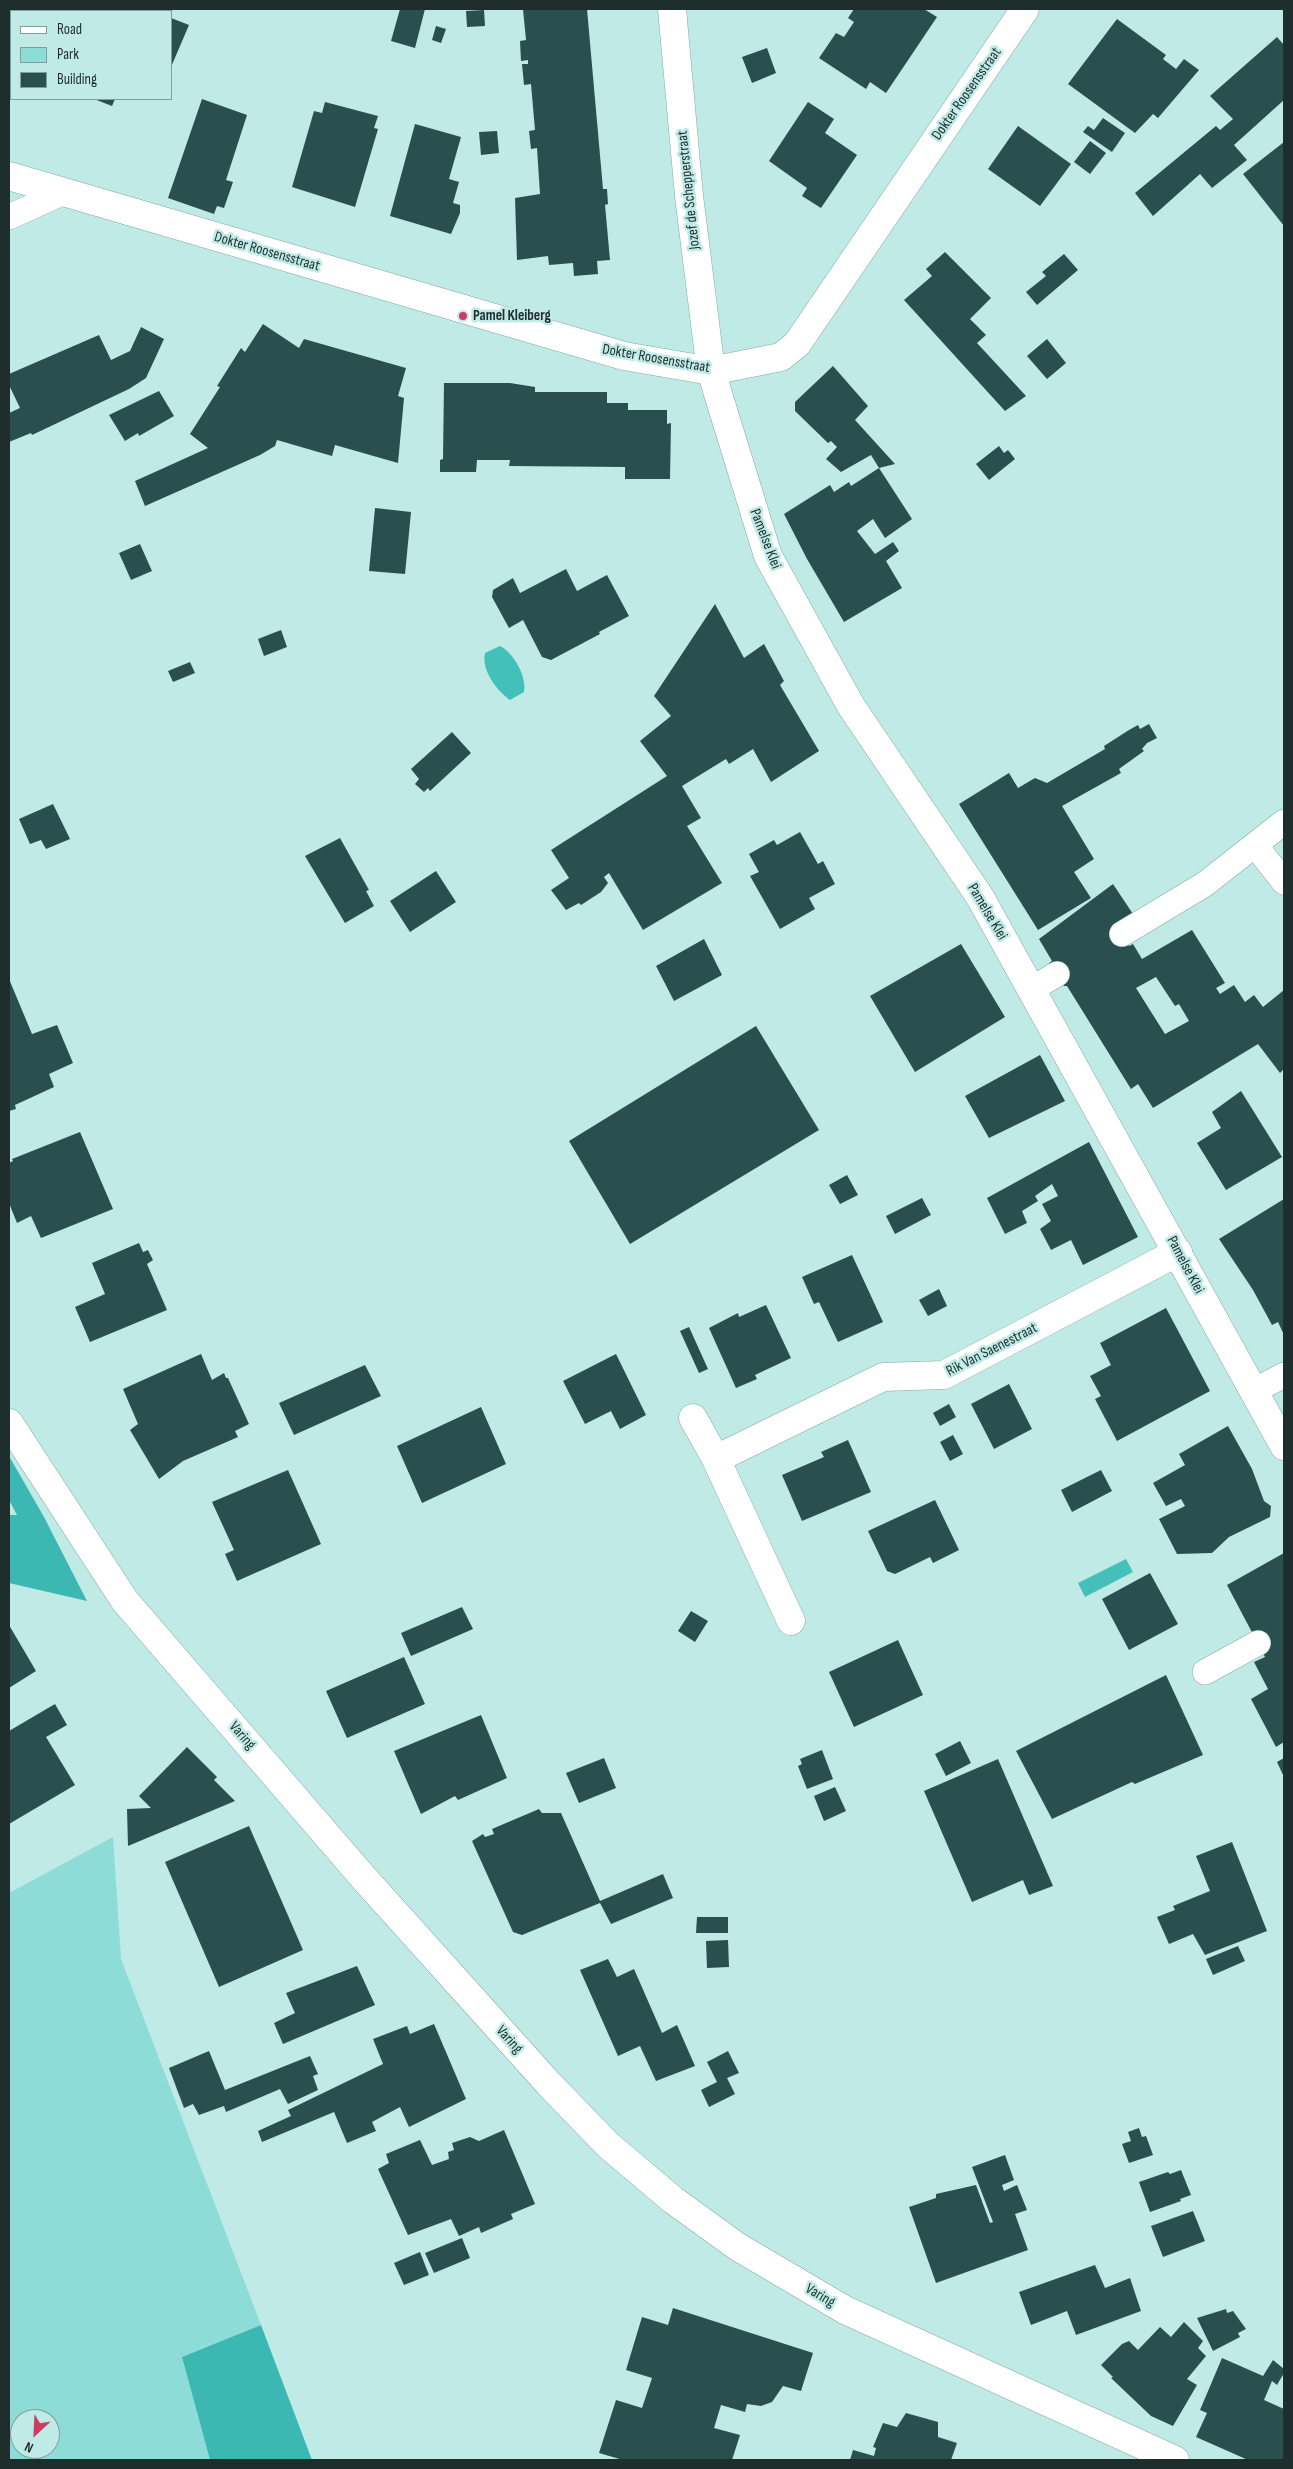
<!DOCTYPE html>
<style>
body{margin:0}
#map{position:relative;width:1293px;height:2469px;overflow:hidden;background:#bfeae6;font-family:"Sofia Sans Condensed",sans-serif}
canvas{display:block}
.frame{position:absolute;inset:0;border:10px solid #1e2e2d;pointer-events:none}
.legend{position:absolute;left:10px;top:10px;width:162px;height:90px;box-sizing:border-box;background:#bfeae6;border:1px solid #7f9f9c;margin:0;padding:6px 9px;list-style:none;font-size:15px;color:#1e2e2d}
.legend li{display:flex;align-items:center;gap:10px;height:25px}
.legend b{width:25px;border:1px solid #7f9f9c}
.north{position:absolute;left:10px;top:2409px;width:50px;height:50px;box-sizing:border-box;background:#bfeae6;border:1px solid #7f9f9c;border-radius:50%;rotate:205deg;font-size:14px;font-weight:700;line-height:20px;text-align:center;color:#1e2e2d}
.north::after{content:'';display:block;margin:auto;width:18px;height:22px;background:#cc3d61;clip-path:polygon(50% 0,100% 100%,50% 72%,0 100%)}
</style>
<div id="map">
<canvas width="1293" height="2469"></canvas>
<div class="frame"></div>
<ul class="legend">
<li><b style="height:6px;background:#fff"></b>Road</li>
<li><b style="height:14px;background:#8ddcd7"></b>Park</li>
<li><b style="height:14px;background:#29504e"></b>Building</li>
</ul>
<div class="north">N</div>
</div>
<script>
const ctx = document.querySelector('canvas').getContext('2d');
ctx.lineJoin = 'round';
function paint(path, color) { ctx.fillStyle = color; ctx.fill(path, 'evenodd'); }
function trace(path, color, width, dash) { ctx.strokeStyle = color; ctx.lineWidth = width; ctx.lineCap = dash ? 'butt' : 'round'; ctx.setLineDash(dash || []); ctx.stroke(path); }
function label(font, color, halo, rows, align = 'center') {
  ctx.font = font + ' "Sofia Sans Condensed",sans-serif'; ctx.lineWidth = 5; ctx.setLineDash([]); ctx.textBaseline = 'middle'; ctx.strokeStyle = halo; ctx.fillStyle = color; for (const [text, x, y, turn = 0] of rows) {
    ctx.save(); ctx.translate(x, y); ctx.rotate((+turn || 0) * Math.PI / 180); ctx.textAlign = isNaN(turn) ? turn : align; if (halo) ctx.strokeText(text, 0, 0); ctx.fillText(text, 0, 0); ctx.restore();
  }
}
paint(new Path2D(`
 M113 1837 121 1959 261 2325 182 2357 210 2460H9V1893ZM20 2419H50V2449H20Z`), '#8ddcd7');
paint(new Path2D(`
 M9 1456 44 1517 87 1601 9 1583V1515H17L9 1500Z
 M261 2325 312 2460H210L182 2357Z`), '#3bb8b2');
paint(new Path2D(`
 M500 646C514 653 527 677 524 692L510 700C497 691 481 670 485 653Z
 M1126 1559 1133 1572 1085 1597 1078 1583Z`), '#44c0ba');
paint(new Path2D(`
 M89 9H146L152 11H88Z
 M400 9H425L415 48 391 41Z
 M523 9H587L603 189H607L608 204 605 205 610 260 597 261 598 274 574 276 573 263 549 265 548 256 517 260 515 198 540 194 537 148 531 149 529 131 535 130 531 84 524 85 522 64H528V60L521 61 520 41 526 40Z
 M854 9H924L937 17 886 93 870 82 866 89 819 58 836 33 844 37 854 22 848 18Z
 M484 10 485 26 467 27 466 11Z
 M9 14 11 16V56L9 59Z
 M171 18 189 25 171 67Z
 M1117 19 1166 55 1163 59 1176 69 1184 59 1199 70 1158 118 1153 114 1135 133 1068 84Z
 M436 26 446 29 441 43 432 40Z
 M1277 37 1284 45V100L1234 145 1247 160 1212 188 1200 174 1153 216 1135 193 1216 126 1220 130 1233 119 1210 96Z
 M767 48 776 73 752 83 742 57Z
 M94 99H115L112 106Z
 M202 99 247 115 226 180 233 182 224 208 217 206 214 214 168 198Z
 M325 102 378 116 374 128 378 129 355 207 292 187 314 111 322 113Z
 M808 102 834 119 825 133 857 155 821 208 802 196 807 188 769 161Z
 M1103 118 1125 133 1112 152 1083 132 1088 126 1094 130Z
 M415 124 461 137 449 179 459 182 453 203 460 205V213L451 234 390 216Z
 M1018 126 1071 164 1040 206 988 169Z
 M497 131 499 153 481 155 479 132Z
 M1090 141 1106 153 1090 174 1074 162Z
 M1284 142V226L1243 174Z
 M945 252 991 298 970 319 986 335 977 343 1026 396 1005 411 904 300 932 276 926 269Z
 M1064 254 1078 270 1037 305 1026 292 1046 276 1042 272Z
 M263 324 299 348 304 339 406 368 398 396 404 398 398 463 335 445 332 456 277 440 275 446 260 455 145 506 135 481 208 448 190 434 220 387 217 386 241 348 245 352Z
 M141 327 164 339 146 378 129 389 32 435 31 433 9 442V413L20 408 9 385V374L99 335 111 360 130 351Z
 M1047 339 1066 363 1047 379 1027 356Z
 M833 366 868 406 855 420 895 464 879 468 912 519 885 538 873 519 857 531 875 554 893 542 899 551 886 561 902 588 844 622 807 559 784 514 830 485 834 492 849 482 851 486 879 468 871 455 841 472 826 459 837 447 831 441 828 443 795 411V402Z
 M444 383H510L535 387V392H607V403H628V410H667V424L671 423 670 479H625V467L509 466 510 460H477L476 472H440V460L443 459Z
 M159 391 174 416 139 436 138 433 125 441 109 415Z
 M999 446 1004 453 1008 450 1015 459 989 480 976 464Z
 M375 508 411 512 405 574 369 571Z
 M140 544 152 571 131 580 119 553Z
 M566 569 577 591 607 575 629 616 599 632 600 634 551 660 542 657 523 620 509 628 492 597 493 590 513 578 520 593Z
 M715 604 744 658 764 644 784 681 780 685 819 751 771 782 753 749 729 764 726 759 682 786 701 818 687 826 722 883 643 930 609 873 604 877 608 883 601 892 581 905 579 903 566 910 551 890 569 878 551 850 667 776 640 741 671 716 654 696Z
 M281 630 287 647 264 656 258 639Z
 M190 662 195 673 173 682 168 671Z
 M1149 724 1157 738 1147 743 1142 749 1144 751 1119 769 1121 773 1062 806 1094 859 1074 872 1091 898 1038 930 959 804 1009 773 1018 788 1035 778 1047 783 1105 749 1104 746 1129 730 1138 725 1140 729Z
 M452 732 471 753 430 791 428 788 424 792 415 784 419 779 411 769Z
 M53 804 70 839 46 849 41 840 30 844 19 819Z
 M800 832 818 864 823 861 835 884 809 898 815 909 780 929 750 876 759 872 749 854 774 840 777 845Z
 M340 838 369 890 366 891 374 906 345 923 305 856Z
 M436 871 456 902 410 932 390 901Z
 M1113 884 1133 914 1116 924 1129 946 1133 944 1142 959 1192 930 1225 983 1216 988 1220 994 1234 985 1245 1002 1254 995 1263 1007 1284 990V1069L1280 1073 1258 1044 1153 1108 1138 1084 1131 1089 1067 986H1064L1049 963 1052 961 1039 939ZM1156 977 1175 1006 1179 1004 1189 1021 1165 1034 1136 988Z
 M704 939 722 975 674 1001 656 966Z
 M961 944 1005 1017 915 1072 870 996Z
 M9 979 32 1034 57 1025 73 1063 49 1074 54 1087 15 1105 16 1109 9 1111Z
 M756 1026 819 1130 630 1244 569 1141Z
 M1040 1055 1065 1101 989 1138 965 1096Z
 M1241 1091 1282 1157 1226 1190 1197 1143 1221 1128 1212 1112Z
 M80 1132 113 1209 41 1238 31 1216 17 1223 9 1203V1163L13 1161 12 1159Z
 M1089 1142 1138 1237 1083 1265 1071 1240 1051 1250 1040 1229 1051 1221 1042 1204 1058 1196 1052 1184 1035 1196 1038 1201 1022 1211 1027 1223 1005 1234 987 1198Z
 M847 1175 858 1195 840 1204 829 1185Z
 M922 1198 931 1215 895 1234 886 1216Z
 M1284 1199V1335L1278 1322 1272 1325 1253 1290 1219 1239Z
 M139 1243 143 1252 148 1250 153 1260 147 1264 167 1310 90 1342 75 1307 105 1294 92 1263Z
 M852 1255 883 1322 838 1342 819 1302 814 1304 802 1277Z
 M939 1289 947 1306 928 1316 919 1300Z
 M766 1305 791 1358 755 1375 757 1379 736 1388 709 1328 738 1313 739 1317Z
 M1166 1308 1210 1391 1117 1441 1095 1399 1101 1396 1090 1376 1111 1365 1100 1343Z
 M689 1327 708 1369 699 1373 680 1331Z
 M201 1354 212 1380 224 1373 226 1378H228L249 1424 235 1431 238 1437 183 1461 159 1479 130 1430 138 1424 123 1389Z
 M616 1354 646 1415 620 1429 611 1411 585 1424 563 1381Z
 M365 1365 381 1396 294 1435 279 1403Z
 M1009 1384 1032 1429 994 1449 971 1404Z
 M949 1404 956 1417 940 1426 933 1413Z
 M481 1407 506 1464 422 1503 397 1446Z
 M1228 1426 1252 1469 1264 1501 1271 1506 1270 1517 1229 1537 1212 1553 1177 1554 1159 1519 1185 1506 1181 1499 1166 1506 1153 1483 1185 1465 1179 1454Z
 M953 1435 963 1454 950 1461 940 1442Z
 M848 1440 871 1492 802 1521 782 1475 824 1457 821 1452Z
 M288 1470 321 1544 237 1581 225 1554 234 1550 212 1502Z
 M1101 1470 1112 1491 1072 1512 1061 1490Z
 M935 1500 959 1550 933 1563 930 1557 895 1574 887 1571 868 1531Z
 M1284 1553V1742L1276 1747 1251 1699 1268 1689 1254 1662 1265 1657 1227 1585Z
 M1150 1573 1178 1624 1129 1650 1102 1599Z
 M462 1607 473 1629 411 1656 401 1633Z
 M691 1611 708 1621 695 1642 678 1631Z
 M9 1625 36 1671 9 1688Z
 M898 1640 923 1695 854 1727 829 1672Z
 M404 1657 425 1704 347 1738 326 1691Z
 M1166 1675 1203 1755 1135 1784 1132 1782 1052 1819 1016 1751Z
 M55 1704 67 1725 46 1737 75 1785 9 1824V1731Z
 M481 1715 507 1778 458 1800 455 1796 421 1814 394 1751Z
 M960 1741 971 1763 946 1776 935 1754Z
 M187 1747 217 1777 214 1780 235 1801 128 1846 127 1809 151 1808 139 1796Z
 M822 1750 833 1779 807 1789 798 1766 802 1764 800 1759Z
 M604 1758 616 1788 579 1803 566 1773Z
 M1284 1758V1777L1277 1762Z
 M998 1759 1053 1886 1029 1895 1023 1880 972 1902 924 1791Z
 M835 1787 846 1811 824 1821 814 1796Z
 M539 1809 542 1813H561L600 1901 663 1874 673 1898 611 1924 600 1903 522 1935 513 1932 472 1841 483 1834 485 1837 494 1834 492 1829Z
 M249 1826 303 1950 219 1987 165 1862Z
 M1232 1842 1267 1931 1205 1955 1193 1934 1169 1944 1157 1917 1175 1910 1173 1906 1210 1891 1196 1856Z
 M697 1917H728V1933H696Z
 M728 1940 729 1967 707 1968 706 1941Z
 M1238 1946 1245 1961 1213 1975 1206 1959Z
 M608 1959 617 1977 634 1969 662 2033 677 2025 695 2066 656 2081 640 2046 618 2056 580 1970Z
 M357 1966 375 2005 283 2044 274 2023 295 2013 286 1993Z
 M434 2024 466 2099 409 2127 400 2107 372 2122 376 2131 347 2143 334 2112 262 2142 258 2131 291 2116 288 2110 383 2064 373 2039 407 2026 410 2034Z
 M209 2051 225 2090 310 2056 318 2074 313 2076 318 2090 288 2104 280 2089 226 2112 224 2106 199 2115 193 2104 184 2108 169 2068Z
 M728 2051 739 2073 727 2078 735 2094 709 2107 701 2090 717 2082 707 2062Z
 M1139 2128 1142 2137 1146 2136 1153 2155 1129 2163 1122 2144 1131 2141 1128 2132Z
 M504 2130 535 2204 511 2214 513 2219 481 2233 479 2227 459 2236 451 2219 408 2235 378 2169 389 2163 386 2154 420 2140 432 2165 449 2159 448 2152 454 2150 452 2143 470 2137 479 2141Z
 M1005 2155 1014 2180 1002 2185 1004 2191 1017 2185 1027 2210 1015 2214 1028 2250 936 2283 909 2207 936 2198V2194L976 2185 990 2223 993 2222 972 2167Z
 M1181 2170 1191 2195 1180 2199 1181 2201 1150 2212 1139 2182 1168 2172 1170 2174Z
 M1193 2211 1205 2241 1163 2257 1151 2226Z
 M462 2238 470 2258 434 2273 425 2253Z
 M420 2252 429 2275 404 2285 394 2263Z
 M1095 2265 1105 2288 1130 2278 1141 2311 1076 2335 1067 2311 1031 2325 1019 2292Z
 M673 2308 813 2353 801 2391 783 2386 772 2402 761 2406 747 2404 745 2412 721 2405 714 2428 740 2435 732 2460H623L599 2453 616 2400 642 2408 652 2378 626 2370 642 2317 668 2325Z
 M1226 2309 1227 2313 1233 2311 1246 2329 1238 2333 1240 2337 1213 2351 1197 2318Z
 M1184 2322 1203 2341 1198 2348 1206 2356 1187 2379 1197 2385 1173 2426 1151 2416 1111 2378 1113 2377 1101 2365 1122 2344 1129 2341 1138 2350 1160 2327 1171 2337Z
 M1222 2358 1263 2376 1273 2360 1284 2369V2373L1277 2385 1272 2381 1264 2400 1284 2409V2460H1248L1196 2437 1207 2413 1200 2410Z
 M906 2413 938 2422V2437L957 2443 951 2460H850L853 2450 874 2456 876 2448 873 2447 883 2423 897 2427Z`), '#29504e');
const lane = new Path2D(`
 M9 217 64 192
 M1255 845 1284 882
 M1122 934 1205 884 1284 822
 M1032 989 1057 974
 M1254 1391 1284 1375
 M1205 1672 1258 1643`);
const street = new Path2D(`
 M711 371 781 357 797 344 1025 9
 M693 1418 716 1459
 M9 1423 125 1601 362 1876 549 2084 608 2145 673 2200 738 2247 845 2310 1175 2460
 M791 1621 716 1459 883 1377 944 1375 1178 1252`);
const secondary = new Path2D(`
 M672 9 689 196 711 371 768 556 851 706 980 897 1284 1446
 M9 176 624 356 711 371`);
trace(lane, '#81aaa7', 26);
trace(street, '#81aaa7', 29);
trace(secondary, '#81aaa7', 29);
trace(lane, '#fff', 25);
trace(street, '#fff', 28);
trace(secondary, '#fff', 28);
for (const [x, y, r, color] of [
 [463,316,5,"#cc3d61"]
]) { const dot = new Path2D(); dot.arc(x, y, r, 0, 2 * Math.PI); ctx.fillStyle = color; ctx.fill(dot); trace(dot, '#bfeae6', 2); }
label('15px', '#1e2e2d', '#bfeae6', [
 ["Dokter Roosensstraat",967,94,-55],
 ["Jozef de Schepperstraat",689,190,-96],
 ["Dokter Roosensstraat",267,252,16],
 ["Dokter Roosensstraat",656,359,10],
 ["Pamelse Klei",765,539,69],
 ["Pamelse Klei",987,912,59],
 ["Pamelse Klei",1185,1265,62],
 ["Rik Van Saenestraat",992,1350,-27],
 ["Varing",242,1736,49],
 ["Varing",509,2040,48],
 ["Varing",820,2296,31]
]);
label('bold 15px', '#1e2e2d', '#bfeae6', [
 ["Pamel Kleiberg",473,316]
], 'left');
</script>
